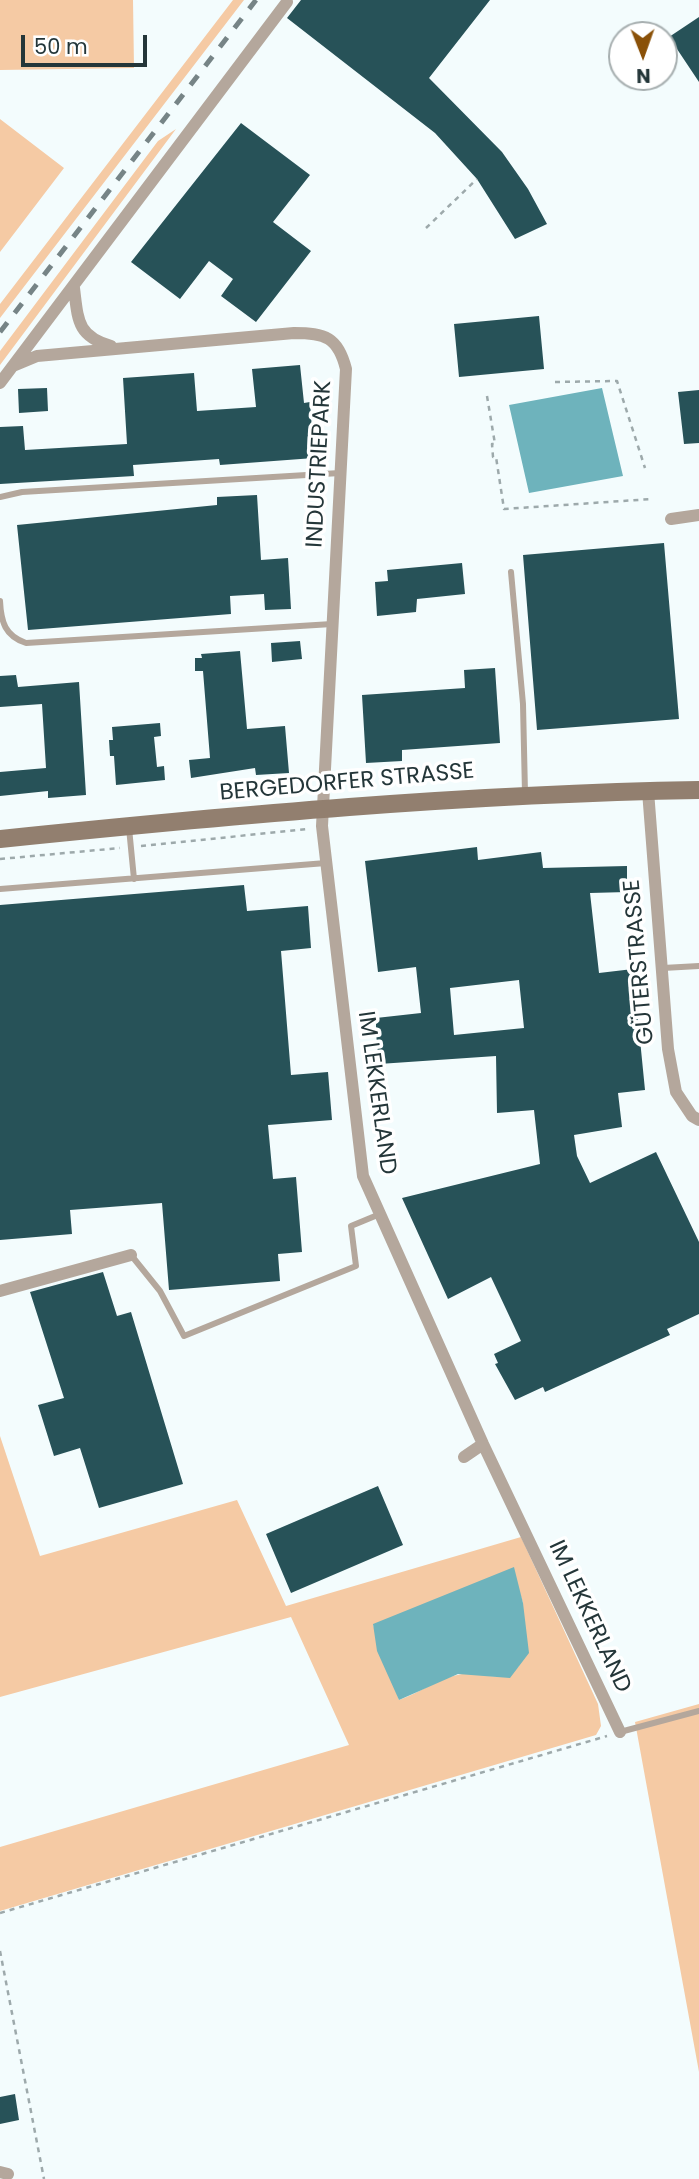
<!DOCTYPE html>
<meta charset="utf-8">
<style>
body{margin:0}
#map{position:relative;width:699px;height:2179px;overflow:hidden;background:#f3fcfd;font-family:Poppins,sans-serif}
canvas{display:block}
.north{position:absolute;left:608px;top:21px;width:70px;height:70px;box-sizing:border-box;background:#fff;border:2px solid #a7afb0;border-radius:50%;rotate:179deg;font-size:19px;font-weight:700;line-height:28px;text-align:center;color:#243639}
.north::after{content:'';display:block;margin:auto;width:24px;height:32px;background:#8a5108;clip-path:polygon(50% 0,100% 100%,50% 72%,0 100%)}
.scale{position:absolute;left:21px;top:35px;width:126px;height:32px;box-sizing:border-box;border:4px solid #243639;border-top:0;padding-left:9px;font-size:21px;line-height:24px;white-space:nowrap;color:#243639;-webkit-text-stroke:5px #fff;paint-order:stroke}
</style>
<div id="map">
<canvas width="699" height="2179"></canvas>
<div class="north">N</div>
<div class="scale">50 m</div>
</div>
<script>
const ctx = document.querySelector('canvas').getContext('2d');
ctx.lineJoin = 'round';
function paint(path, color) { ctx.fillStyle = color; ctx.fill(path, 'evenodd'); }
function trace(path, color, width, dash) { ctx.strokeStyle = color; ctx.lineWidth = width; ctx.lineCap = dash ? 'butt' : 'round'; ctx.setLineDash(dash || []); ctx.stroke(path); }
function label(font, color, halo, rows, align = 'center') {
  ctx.font = font + ' Poppins,sans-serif'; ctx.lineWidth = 7; ctx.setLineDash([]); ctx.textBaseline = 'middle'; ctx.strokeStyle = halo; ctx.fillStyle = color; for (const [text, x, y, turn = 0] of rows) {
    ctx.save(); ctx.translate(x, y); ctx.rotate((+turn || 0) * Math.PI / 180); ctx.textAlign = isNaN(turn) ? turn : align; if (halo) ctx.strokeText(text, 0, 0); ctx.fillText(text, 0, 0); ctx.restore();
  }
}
paint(new Path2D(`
 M0 0H133L134 68 0 70Z
 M233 0H244L0 318V304Z
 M0 119 64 168 0 252Z
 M176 129 0 365V351L158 141Z
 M0 1436 40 1556 237 1500 286 1606 521 1537 598 1704 601 1726 596 1735 0 1911V1847L349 1745 291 1617 0 1697ZM516 1581 523 1603 519 1666C502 1685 484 1672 462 1674 441 1677 419 1693 399 1700L373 1625 409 1611Z
 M699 1704V2072L635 1722Z`), '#f5caa4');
paint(new Path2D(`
 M602 388 623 476 529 493 509 405Z
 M514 1567 523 1603 529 1653 510 1678 458 1674 399 1700 377 1651 373 1624Z`), '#6eb3bc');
paint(new Path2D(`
 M301 0H490L429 78 502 152 528 189 547 224 515 239 477 179 435 133 287 18Z
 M699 17V82L669 37Z
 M241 123 310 175 273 222 311 251 256 322 221 296 233 279 209 261 180 299 131 262Z
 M539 316 544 369 459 377 454 324Z
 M300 365 304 403 310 402 314 458 220 465 219 459 133 465 134 476 0 484V427L23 426 25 450 127 444 123 378 194 373 197 411 256 407 252 369Z
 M47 388 48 411 19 413 18 389Z
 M699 390V443L684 444 678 392Z
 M257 495 261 560 288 558 291 609 265 610 264 594 230 596 231 614 28 630 17 525 217 505V497Z
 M664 543 679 719 537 730 523 555Z
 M462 563 465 594 417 599 416 612 377 616 375 582 388 581 387 570Z
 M300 641 302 659 272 662 271 643Z
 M240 651 247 729 285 726 289 773 256 775 255 768 191 778 189 760 210 758 203 671H195V658H202L201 654Z
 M495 668 500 743 402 750V761L366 763 362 695 465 688 464 670Z
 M16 675 18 687 79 682 86 795 48 798V791L0 796V772L46 768 42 704 0 707V676Z
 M160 723 161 736 154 737 157 767 164 766 165 780 116 785 114 756H110L109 740H113L112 727Z
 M477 847 478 860 541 852 543 868 627 866V892L590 893 599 973 633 969 645 1090 618 1093 622 1127 574 1135 577 1156 590 1183 656 1152 699 1242V1314L667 1329 670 1335 545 1392 543 1387 515 1400 495 1364 498 1363 494 1354 521 1341 491 1277 448 1299 402 1198 540 1164 534 1110 497 1113 496 1056 379 1064 376 1033V1018L421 1013 416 967 378 972 365 861ZM519 980 524 1028 454 1035 450 988Z
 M244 885 247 911 308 906 311 948 281 951 291 1075 328 1072 332 1120 268 1125 273 1179 296 1177 302 1252 278 1254 280 1281 169 1290 162 1203 70 1210 72 1234 0 1240V905Z
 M103 1272 117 1316 131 1312 183 1484 99 1508 80 1448 54 1456 38 1405 64 1398 30 1292Z
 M378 1486 403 1545 291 1593 266 1534Z
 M15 2094 19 2120 0 2124V2097Z`), '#275258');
trace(new Path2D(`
 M426 228 477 179
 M555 382 617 381 645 468
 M487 396 495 444H492L493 457H496L504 509 652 499
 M141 846 308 829
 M0 859 120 848
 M0 1913 607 1736
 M0 1951 44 2179`), '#9da9ab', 2.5, [5, 5]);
trace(new Path2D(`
 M0 497 22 492 340 473
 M511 572 523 704 525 793
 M0 601C1 622 5 636 26 643L332 624
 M129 828 134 879
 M0 889 326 863
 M663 968 699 966
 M131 1255 160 1291 184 1336 356 1266 351 1226 380 1214
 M620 1732 699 1711`), '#b4a79c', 6);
trace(new Path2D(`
 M74 288C78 320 77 336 111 346
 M13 366 37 356 294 333C325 333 338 337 346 369L322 826 363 1176 483 1444 620 1732
 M0 383 287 2
 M671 519 699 515
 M648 791 668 1049 676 1092 692 1116 699 1120
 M0 1291 131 1255
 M464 1457 483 1444
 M0 2172 8 2174`), '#b4a79c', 12);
trace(new Path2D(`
 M0 839C233 815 465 794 699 790`), '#927f6f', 18);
trace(new Path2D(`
 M0 332 256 0`), '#768486', 5, [12, 12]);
label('23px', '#243639', '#fff', [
 ["INDUSTRIEPARK",320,464,-87],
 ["BERGEDORFER STRASSE",347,783,-5],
 ["GÜTERSTRASSE",640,962,-95],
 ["IM LEKKERLAND",376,1093,82],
 ["IM LEKKERLAND",589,1617,65]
]);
</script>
